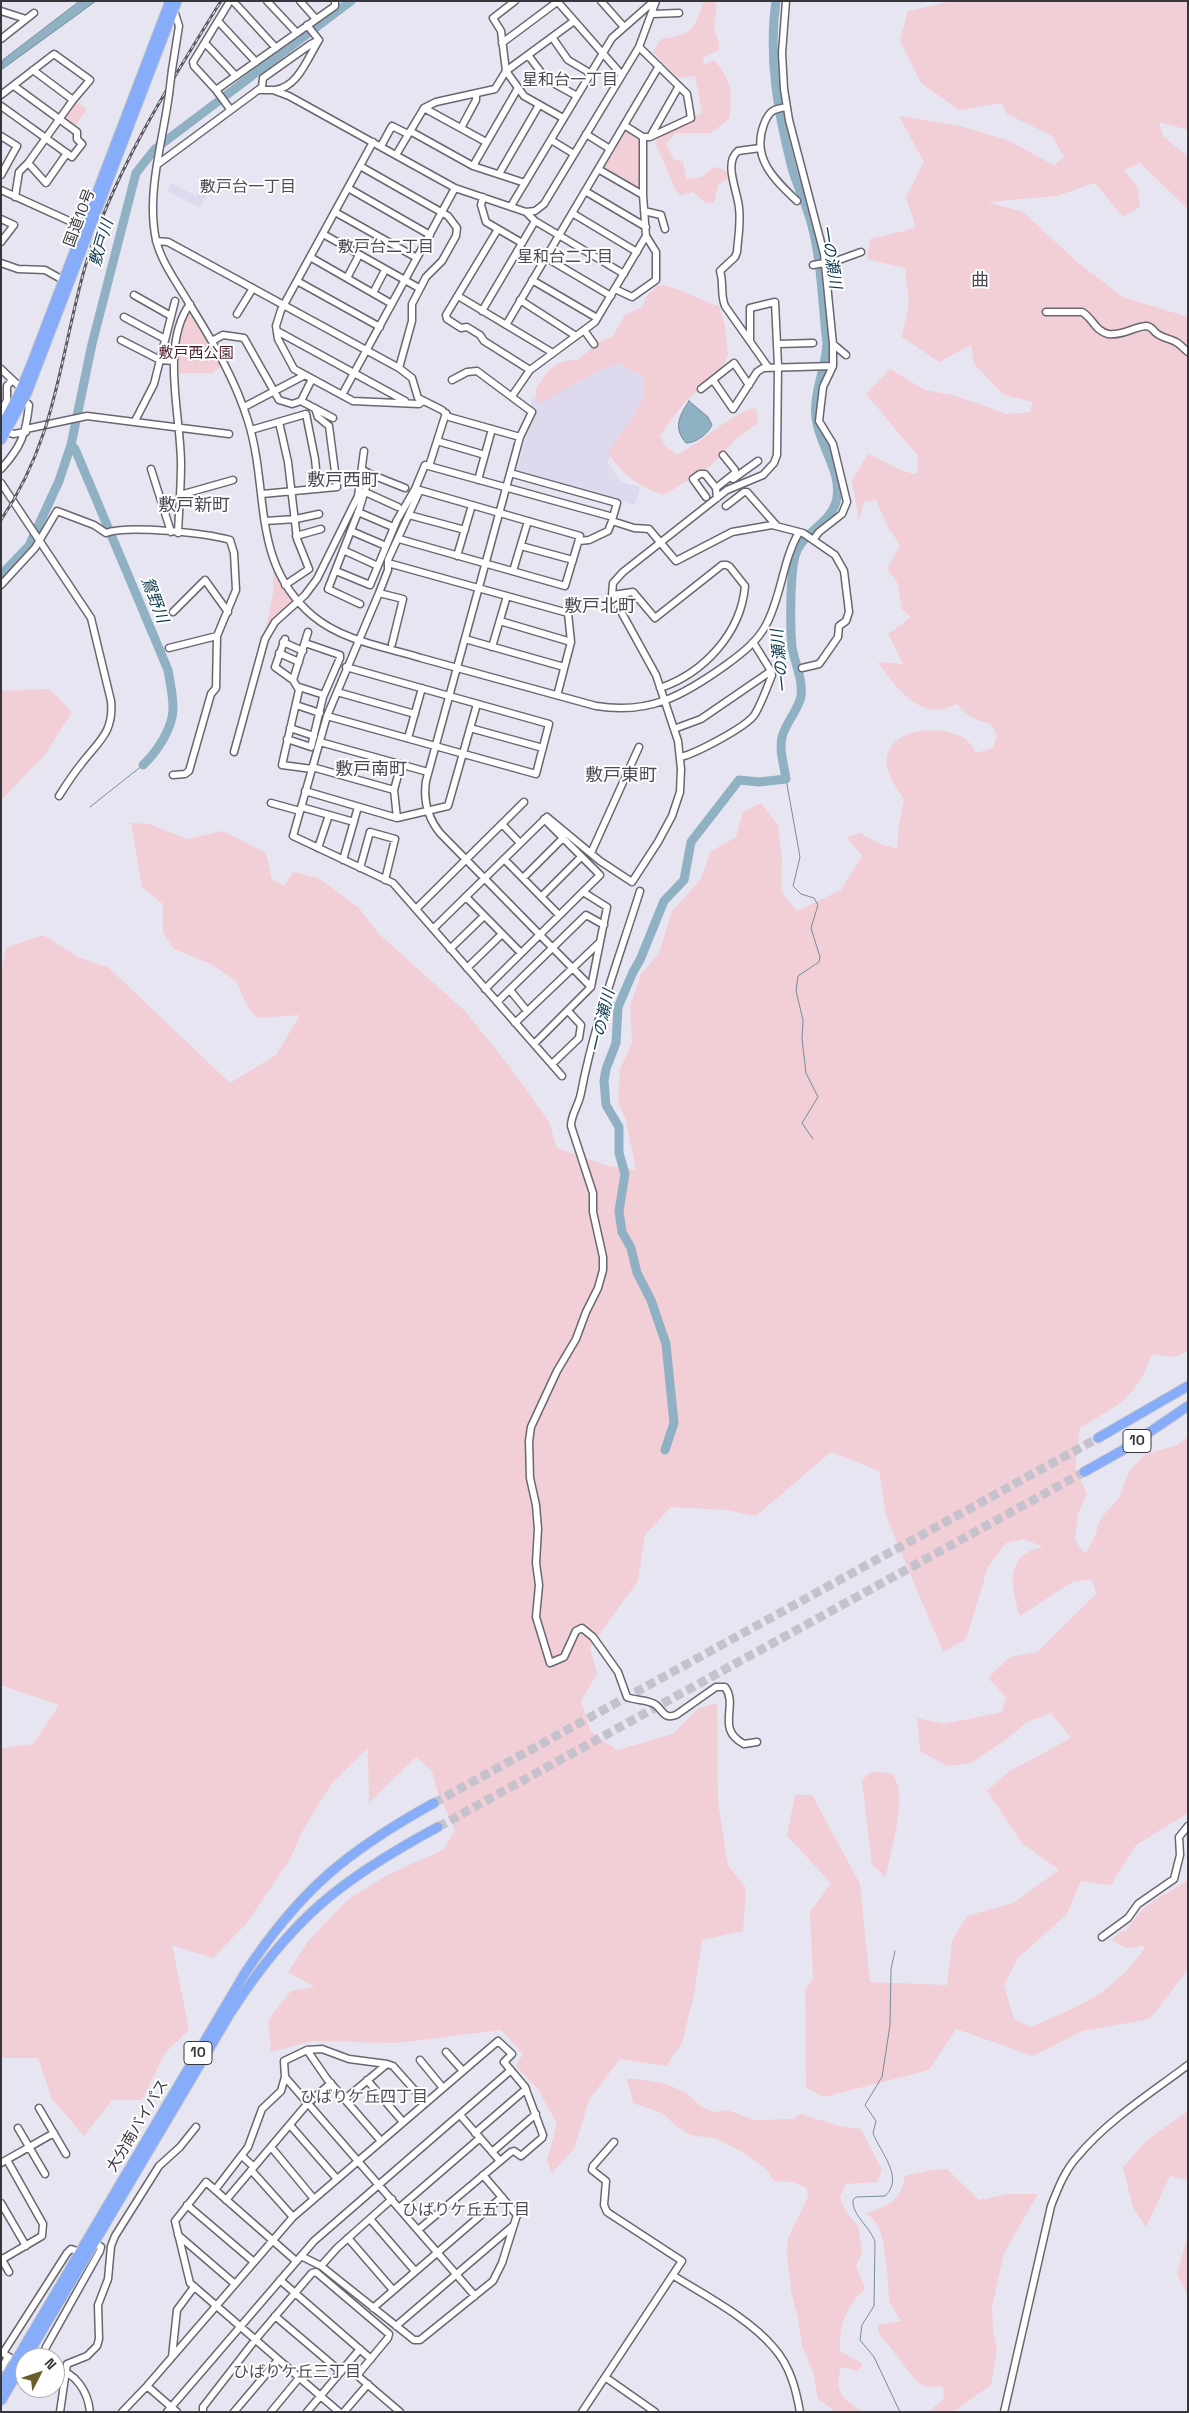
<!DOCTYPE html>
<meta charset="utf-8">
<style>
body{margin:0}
#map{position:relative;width:1189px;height:2413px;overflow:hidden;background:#e8e5f2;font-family:"Space Grotesk",sans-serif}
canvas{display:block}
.frame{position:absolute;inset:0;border:2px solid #37363b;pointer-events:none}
.north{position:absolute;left:15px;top:2348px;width:50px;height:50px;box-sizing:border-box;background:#fff;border:1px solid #afafb1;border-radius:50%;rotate:49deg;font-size:14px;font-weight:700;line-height:20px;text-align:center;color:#37363b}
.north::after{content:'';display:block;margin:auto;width:18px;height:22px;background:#6a5e2b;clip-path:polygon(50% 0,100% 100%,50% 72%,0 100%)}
</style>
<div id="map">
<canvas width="1189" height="2413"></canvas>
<div class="frame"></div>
<div class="north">N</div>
</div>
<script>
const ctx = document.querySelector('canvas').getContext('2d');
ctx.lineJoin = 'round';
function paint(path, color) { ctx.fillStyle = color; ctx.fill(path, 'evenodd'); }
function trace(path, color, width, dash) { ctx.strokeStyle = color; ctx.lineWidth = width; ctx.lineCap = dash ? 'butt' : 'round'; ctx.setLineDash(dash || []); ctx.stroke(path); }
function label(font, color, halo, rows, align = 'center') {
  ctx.font = font + ' "Space Grotesk","Noto Sans JP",sans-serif'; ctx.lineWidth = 4; ctx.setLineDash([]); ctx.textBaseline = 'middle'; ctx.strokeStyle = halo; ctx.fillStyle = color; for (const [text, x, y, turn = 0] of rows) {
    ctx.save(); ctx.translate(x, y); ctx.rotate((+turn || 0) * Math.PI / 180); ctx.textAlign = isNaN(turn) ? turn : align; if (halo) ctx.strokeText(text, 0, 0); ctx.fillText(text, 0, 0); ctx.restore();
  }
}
paint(new Path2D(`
 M171 183 196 196 199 191 207 195 200 208 167 191Z
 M615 359 642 371 649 396 612 448 608 463 621 482 640 487 635 505 516 473 526 436 536 412 530 407 533 397 545 395Z`), '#ded9ed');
paint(new Path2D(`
 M706 1H714C719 10 715 16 714 26 714 34 721 41 719 50L704 57 703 65 714 60C732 80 733 94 729 119L711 133H676L666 144 674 160 683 161 686 179 702 177 714 167 723 169 730 177 718 185 714 203 704 202 693 192 680 195 675 189 655 142 659 136 702 113 695 76 678 78 653 52 661 39C692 35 693 31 703 3Z
 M953 1H1188V130L1159 122 1163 136 1188 157V209L1140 163 1124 170 1138 188 1140 207 1123 217 1095 183 1057 196 987 202 1023 212 1076 261 1123 297 1188 317V1351L1175 1357 1152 1354C1136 1399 1119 1404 1080 1428L1075 1468 1087 1494 1078 1514 1075 1540 1085 1554 1094 1538 1101 1518 1119 1498 1129 1472 1144 1455 1177 1445 1188 1437V1813L1136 1845 1111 1885 1081 1881 1067 1914 1018 1958 1004 1985 1014 2019 1030 2027C1082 2005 1112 1995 1146 1946L1126 1948 1111 1940 1120 1932 1126 1931C1133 1921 1141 1909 1152 1902 1164 1893 1177 1889 1188 1879V1969L1150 2019 1082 2031 1033 2056 956 2029 929 2070 824 2097 806 2088 805 1990 813 1978 810 1912 831 1883 787 1836 795 1795H812L860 1884 870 1982 947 1985 952 1941 967 1916 1013 1903 1059 1870 1022 1843 987 1791 1008 1772 1071 1738 1051 1713 1027 1722 1007 1739 971 1763 947 1766 920 1751 917 1718 944 1724 1002 1712 1006 1697 988 1678 1010 1657 1037 1652 1096 1594 1092 1580 1074 1581 1020 1616C1014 1599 1005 1568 1025 1554 1029 1550 1038 1549 1043 1547L1024 1539 1006 1543 988 1567 966 1639 943 1652 886 1516 879 1471 831 1452 756 1516 725 1510 671 1507 645 1535 638 1581 590 1647 597 1674 581 1701 591 1732 617 1750 673 1734 699 1708 717 1703 718 1803 728 1865 746 1888 743 1931 702 1940 694 1995 682 2043 666 2066 620 2059 589 2100 574 2149 552 2173 547 2160 557 2124 538 2089 516 2066 523 2054 501 2030 397 2043 312 2041 271 2052 268 2020 291 1991 315 1987 288 1972 309 1940 349 1899 389 1874 443 1850 455 1830 437 1790 432 1771 416 1757 369 1803 368 1748 332 1783 304 1828 289 1861 246 1924 213 1958 172 1945 189 2030 165 2053 142 2100H112L84 2136 52 2099 38 2058H1V1748L33 1744 59 1705 1 1685V971L6 948 43 935 78 957 109 968 230 1083 276 1055 300 1015 258 1018 248 1008 236 981 211 964 174 949 163 933V904L142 888 131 823 149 824 187 839 223 831 266 853 272 879 284 886 293 872 320 879 359 908 378 933 465 1011 510 1067 549 1122 557 1148 605 1165 636 1170 626 1120 618 1102 620 1069 632 1043 630 1006 641 974 659 953 672 911 701 879 710 852 736 837 743 812 761 803 778 825 782 860 781 891 797 911 841 890 862 856 847 837 860 833 880 844 897 849 899 824 904 800C898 790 889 778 887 766 882 728 940 723 964 738 969 741 973 748 976 753L993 748 997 735 991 724C977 721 965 715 957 704 953 705 947 708 943 709 915 715 892 682 878 662L903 664 888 634 911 617 902 609 897 582 887 569 900 545 888 527 876 500 864 502 859 521 852 480 868 454C884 460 900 473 917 474L918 456 866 394 890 369 925 390 953 395 1007 414 1030 412 1033 402 1004 395 974 364 971 345 939 362 902 337 909 302 905 268 867 259 870 239 916 228 906 197 924 162 899 116 964 127 1007 140 1054 165 1064 157 1052 136 1007 114 1002 103 959 110 921 83 900 40 908 11Z
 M76 101 87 109 75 126 63 117Z
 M626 129 640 138 639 191 602 169Z
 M658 285C680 286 698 301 719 306L725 325 728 355 723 367 684 403 660 435 665 446 677 455C702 442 729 415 754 408L757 410 758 423 737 438 711 466 664 495C642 489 619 472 608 452L631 420 643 398V376L618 363 594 373 539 404 535 391C547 372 553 360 577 360L599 342 613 336 625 315 642 307 648 294Z
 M192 312 222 365 213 373H179C178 355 175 325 192 312Z
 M273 569 292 601 273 621 265 632 273 594Z
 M50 689 72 712 44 756 1 800V691Z
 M871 1772 892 1773C910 1797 890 1848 886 1877L872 1865 862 1780Z
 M627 2079H640L666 2084 685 2092 702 2107 714 2112 727 2110 754 2120 794 2119 800 2114 840 2126 861 2129 882 2170 877 2182 846 2184 840 2197 846 2212 858 2226 862 2253 856 2266 865 2289C846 2306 839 2325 840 2351L863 2364 857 2371 841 2367C834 2392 842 2399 863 2412H836L818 2399 813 2372 802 2346 798 2319 791 2291 787 2254 788 2238 808 2197 807 2188 792 2182 774 2181 767 2170 746 2154 717 2139 690 2135 676 2126 662 2113 633 2103Z
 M1188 2111V2180L1170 2176 1146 2227 1133 2208 1123 2167 1147 2140Z
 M947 2169 979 2200 1009 2194H1038L1004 2253 992 2307 993 2329 997 2349 991 2385 953 2412H929L944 2398 943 2386 927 2387 916 2381 879 2333 877 2325 901 2321 889 2302 888 2280 883 2241 878 2225 867 2213C891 2205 900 2201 905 2176L931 2170Z
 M1188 2233V2294L1177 2275Z`), '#f2ced7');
const water = new Path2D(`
 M80 1H96L1 70 3 60Z
 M689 401 708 417 712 425C708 434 696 443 686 443 673 428 679 416 689 401Z`);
paint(water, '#90b1c3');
trace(water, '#758c9a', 1);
trace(new Path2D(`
 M786 779 800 857 793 886 801 894 814 898 818 905 811 928 820 957 819 962 798 976 796 991 803 1020 802 1039 806 1073 818 1097 802 1123 813 1139
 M90 807 143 765
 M895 1951 891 1969 890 2025 882 2077 865 2105 876 2121 873 2133C880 2152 905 2178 885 2196L856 2197 853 2200C852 2216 870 2226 875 2242L874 2306 862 2325 860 2340 874 2357 900 2412`), '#758c9a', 1);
trace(new Path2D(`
 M71 445 75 449 168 670C170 682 173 695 173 708 173 728 157 752 143 765
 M1 575 29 546 59 481 71 445 92 344 136 173 155 149 351 1
 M665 1450 674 1423 666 1344 651 1300 637 1273 631 1248 622 1232 619 1211 625 1174 619 1153V1127L606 1105 604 1081 606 1069 616 1043 618 1007 633 972 640 960 664 901 684 880 691 842 739 780 759 782 786 779C784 765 778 747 783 734 787 721 799 709 801 696 803 679 795 664 792 647 790 627 790 575 795 556 801 533 830 524 836 502 844 473 819 446 816 418 813 392 826 369 827 343 822 303 822 261 811 222 806 203 797 186 792 168 778 114 768 57 776 1`), '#90b1c3', 9);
trace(new Path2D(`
 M434 1803 1098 1438
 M438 1827 1084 1472`), '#c5c2cd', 9, [9, 4.5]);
const minor = new Path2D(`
 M233 1 276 48
 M267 1 297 33
 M300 1 316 19
 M557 1 621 74
 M601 1 624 27
 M786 1 782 53 784 89 789 120 824 254 833 344V366L823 387 819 421 833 444 847 502 842 514 819 532 813 540
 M1 11 26 19
 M652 14 679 13
 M218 21 256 62
 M552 37 568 60 590 73
 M1 39 34 13
 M205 43 236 76
 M502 43 557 2
 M528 55 546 79 577 96
 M33 70 73 100
 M172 70 179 26 173 7
 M216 90 335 6V1
 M258 90 262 87 263 78 311 44 319 40
 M275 90C298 87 307 59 319 40L307 25
 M169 94C163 141 146 193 156 240 162 264 178 284 190 305 213 342 235 379 248 421 270 491 250 563 313 616 343 641 385 647 421 658 480 674 538 690 596 706 650 715 684 695 726 665 741 654 757 642 766 625 782 595 782 562 799 532
 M1 95 54 54 90 80 73 100 28 163 19 172 15 197
 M1 106 72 157 82 144 77 139V132L14 86
 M787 107C773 109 769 111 764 124 751 158 774 179 797 201
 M424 108 486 142
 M230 109 216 90 194 66 193 62 230 1
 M563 118 524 96 506 71 574 21
 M624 125 643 137H650L691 118 687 94 639 47
 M461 128 476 100V94
 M410 131 473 166 525 183
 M586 134 610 149
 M1 136 17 146 1 175
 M650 137 679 86
 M551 140 574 154
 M373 142 281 310 276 326 278 339 294 369 353 401 419 404 423 401
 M381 146 392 126 408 134
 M760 148 738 151C723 163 738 192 739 208 741 222 738 238 737 252L735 257 720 271C724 283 720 294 725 306L768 367
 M396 155 424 108 436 102 495 89 506 71 501 31 493 18 515 1
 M28 163 46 183 67 153
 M158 164 258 90H273L289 96 455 188 526 212 535 211 544 204 639 47 656 1
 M360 166 448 216 457 228 456 236 442 261 426 277 412 304V321L399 368
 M473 166 518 88
 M598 169 643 195
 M499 174 539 105
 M348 188 430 235
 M1 190 87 229
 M585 191 646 227
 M483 197 481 205 486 222 522 243
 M511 206 612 38 654 1
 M644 211 661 215 665 229
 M335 212 417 258
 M526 212 535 221 624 274
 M572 213 637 252
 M1 219 14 225 1 242
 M498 229 446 315 447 319 461 328 467 327 480 335 484 341 530 370
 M323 234 419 288
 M156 241 168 242 399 368 412 378 418 398 442 410 449 417 520 437
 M310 257 392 304
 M545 257 611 296
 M1 263 18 269 45 270 63 280
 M813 265 836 261 861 252
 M347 278 359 255
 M532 280 597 318
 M297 281 380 327
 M615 289 632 297 656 280V252L646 236 643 195V137
 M373 293 385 270
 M134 295 171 316
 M458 296 553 353
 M520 300 576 336
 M482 311 535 221
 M1046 312H1082C1092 317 1095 331 1108 334 1123 336 1133 327 1146 326 1151 326 1152 329 1155 332 1161 338 1169 338 1176 342 1180 344 1184 349 1188 352
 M237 314 253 288
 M124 317 165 339
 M506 325 659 66
 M584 330 594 344
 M277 331 405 401
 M121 340 160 360 154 384 135 421
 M212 341 223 335 244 338 279 400 292 404 301 401 312 379
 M778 344 813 343
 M833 344 846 355
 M174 361 160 360 175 301
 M1 369 22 389
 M452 380 467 372 477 371 532 412 520 437 426 781C423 801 428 818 440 833L591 987
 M713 380 733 409 757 372 763 368 833 366
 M701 389 734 363 749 385
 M342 395 455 188
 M512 396 530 370 595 322 646 236
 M301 401 333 418
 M244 407 305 375
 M1 412 7 400V386L12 380
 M279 422 288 462 297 539 309 569 285 585
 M26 429 87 416 229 434
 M251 430 306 414 315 459 318 489
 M7 432 13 434 26 432
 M437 441 485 455
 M429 466 446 413
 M1 469C21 447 26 434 29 405L24 400
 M151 469 171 532
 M370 474 405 488
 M733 479 758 461
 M478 480 492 429
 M1 483 91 618 111 701C114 732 99 741 82 763 73 774 66 785 59 796
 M716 488 735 473V470L723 455
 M420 490 388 560V570L379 593 327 716 293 836 393 883 562 1076
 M365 492 398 507
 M262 494 337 487 329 426 318 417 315 408
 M180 495 233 480
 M706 497 693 479 700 474H705L716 488 717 498
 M726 506 744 492H747L776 525
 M358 512 393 527
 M409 515 465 530
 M265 521 296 519 319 514
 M351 531 386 546
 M178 533C179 510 181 487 181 464 181 415 160 345 190 304
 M296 536 321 529
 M399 539 565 586 580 536 416 489
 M579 541 589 540 608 531 612 521 634 528 649 529 676 561 732 532 772 525 803 533 835 555 844 571 849 612 846 621 839 626 838 637 822 660 819 664 802 668
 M521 546 573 560
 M343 550 378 566
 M457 556 472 505
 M388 563 568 613 571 642 558 692
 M336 571 370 585 397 520 415 489 425 465 613 517 617 503 510 473
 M513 571 528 521
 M1 585 35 548 57 511 94 525 106 533C128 525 206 533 230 540L234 553 236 590 217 636 216 688 211 694 189 771 185 774 173 775
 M379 593 403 599 392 644
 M612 595 633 592 655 618 722 565H727L730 567 745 586C741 633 704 673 660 688
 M360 604 328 589 359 510 370 474 363 470
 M173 612 205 580 228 612
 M500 621 571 642
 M308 632 293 680 299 690 282 765 312 769
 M285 639 275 667 293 680
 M465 639 564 667
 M283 642 303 651
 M492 647 507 596
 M169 648 217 636
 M279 653 299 662
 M299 687 324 695
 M337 692 415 714
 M296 705 320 713
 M327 716 536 774 549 724 346 667
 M290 728 314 736
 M470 728 543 748
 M674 729 701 719 771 671 753 642
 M408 738 422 688
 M287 739 311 747 323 697 340 658V655L305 643
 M320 742 428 772
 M234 752 265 639 275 622 305 595 317 579 358 496 364 451
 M681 757C696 753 747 727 755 714 762 702 767 688 772 675L771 671
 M312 767 394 790
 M305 791 397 818 448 806 477 704
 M271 803 300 811
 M301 807 354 822
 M397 818 394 790 401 764
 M502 824 520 843
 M318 848 329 815
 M591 853 639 747
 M504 859 559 915
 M343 860 358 807
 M360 868 370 832 395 839 385 880
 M523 878 563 838
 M640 891C619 958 594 1024 581 1093 579 1105 571 1114 571 1126L593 1193V1212L603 1257V1270L598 1288 586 1312 576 1339 557 1371 531 1427 529 1441 530 1478 536 1505 538 1529 536 1563 539 1585 536 1617 550 1663 564 1657 576 1631 582 1628 593 1637 618 1672 627 1697C636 1701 648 1699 656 1705 664 1712 664 1719 676 1715L716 1687H725C739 1706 715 1729 744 1744L757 1742
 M466 897 521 953
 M541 897 581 857
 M416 909 524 802
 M433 929 547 817 600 861 632 882 658 842 672 816 680 792 681 769 678 741 656 675 612 595 613 583 623 572 727 490 763 475 774 463 777 455 778 366 775 302 750 308V341
 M450 949 484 916
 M467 968 502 934
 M485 989 600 875 544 819
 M510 990 527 1011
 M497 1002 586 915 604 925
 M515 1023 600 942
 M534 1044 591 987 607 907 583 892
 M552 1064 579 1038 581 1025 568 1011
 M1102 1937 1128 1918 1138 1904 1174 1879 1180 1855 1179 1837 1188 1826
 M307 2050 327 2079 381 2141
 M446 2052 463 2071
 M420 2060 443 2088
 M285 2077 475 2296
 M367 2080 403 2122
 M345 2099 387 2064 393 2066 426 2103
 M39 2108 66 2154
 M460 2115 500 2161
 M290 2125 337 2179
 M18 2128 45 2174
 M475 2133 526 2089
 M271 2147 314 2199
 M492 2152 536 2114
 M242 2156 254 2167
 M1 2163 54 2133
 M251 2170 293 2217
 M215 2190 248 2147 262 2109 281 2091 285 2077 284 2061 307 2050 322 2049 349 2059 387 2064
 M226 2200 308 2103 331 2083
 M1 2203 26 2246
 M187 2205 254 2262
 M399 2208 480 2138
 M370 2219 415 2271
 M178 2235 235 2284
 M348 2238 393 2290
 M301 2256 321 2266 414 2340H420L493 2281 502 2263 517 2215 483 2175
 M1 2258 9 2272
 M1 2260 42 2236 43 2224 7 2160
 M296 2261 206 2182 175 2221 190 2283 339 2412
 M321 2266 337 2248 392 2199
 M674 2276C706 2296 750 2319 774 2348 790 2366 796 2389 800 2412
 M280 2280 371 2359
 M373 2308 502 2197
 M275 2316 341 2372
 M396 2326 514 2225
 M1 2352 19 2363
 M3 2353 67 2253 71 2249 80 2252
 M172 2357 177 2310 194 2287
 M43 2358 46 2347 100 2251 101 2247 94 2242
 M1 2369 8 2357
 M55 2369C76 2372 88 2392 90 2412
 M605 2377 655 2412
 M147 2386 177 2412
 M60 2412 67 2364 87 2356 97 2346 99 2339 98 2305 108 2279 111 2246 115 2236 159 2166 180 2147 196 2127
 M122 2412 147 2386 293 2217 498 2041 512 2054 504 2062 525 2087 543 2135 542 2138 521 2156 514 2151 511 2152 418 2230
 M167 2412 314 2241 511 2070
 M203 2412V2407L255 2340 312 2273 316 2272 389 2334 388 2338 359 2373V2377L400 2412
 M234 2412 278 2360
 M271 2412 299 2378
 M307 2412 360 2349
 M344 2412 368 2384
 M582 2412 682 2261 607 2212 604 2205 606 2181 592 2170 593 2166 614 2142
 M1004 2412 1051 2206C1058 2188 1065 2170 1078 2156 1108 2120 1151 2093 1188 2065`);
const highway = new Path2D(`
 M1 427 18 396 31 365 170 1
 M1 440 27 393 177 1
 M1098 1438 1188 1386
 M1084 1472 1123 1450 1188 1406
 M19 2355 245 1973C300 1890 347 1851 434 1803
 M26 2358 231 2012C291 1919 341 1879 438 1827`);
trace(minor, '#696671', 9);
trace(highway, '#c7c7c8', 11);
trace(minor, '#fff', 6);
trace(highway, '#86acfa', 9);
const rail = new Path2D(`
 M1 520C57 437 59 359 85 267 112 174 170 83 221 1`);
trace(rail, '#5c5a61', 3);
trace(rail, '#fff', 1, [4]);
const minorBridge = new Path2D(`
 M169 94 172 70`);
const highwayBridge = new Path2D(`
 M1 2386 19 2355
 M1 2401 25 2360`);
trace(minorBridge, '#696671', 9, []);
trace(highwayBridge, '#c7c7c8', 11, []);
trace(minorBridge, '#fff', 6);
trace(highwayBridge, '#86acfa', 9);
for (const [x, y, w] of [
 [1137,1441,28],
 [198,2053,28]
]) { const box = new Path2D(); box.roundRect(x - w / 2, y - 11.5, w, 23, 4); ctx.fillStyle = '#fff'; ctx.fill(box); trace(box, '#37363b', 1); }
label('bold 14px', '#37363b', null, [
 ["10",1137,1441],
 ["10",198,2053]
]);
label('15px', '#37363b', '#fff', [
 ["国道10号",80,218,-69],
 ["大分南バイパス",138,2126,-59]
]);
label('15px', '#4d1e2f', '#fff', [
 ["敷戸西公園",196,354]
]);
label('16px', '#4d4a55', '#fff', [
 ["星和台一丁目",570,81],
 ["敷戸台一丁目",248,188],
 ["敷戸台二丁目",386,248],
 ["星和台二丁目",565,258],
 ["ひばりケ丘四丁目",364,2098],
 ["ひばりケ丘五丁目",466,2211],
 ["ひばりケ丘三丁目",297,2373]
]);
label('italic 16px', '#0e3b50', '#fff', [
 ["敷戸川",102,243,-74],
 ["一の瀬川",830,257,81],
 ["鴛野川",154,600,69],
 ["一の瀬川",781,661,-96],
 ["一の瀬川",603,1021,-77]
]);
label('18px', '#4d4a55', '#fff', [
 ["曲",980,281],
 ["敷戸西町",343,481],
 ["敷戸新町",194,506],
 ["敷戸北町",600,607],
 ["敷戸南町",371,770],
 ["敷戸東町",621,776]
]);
</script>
